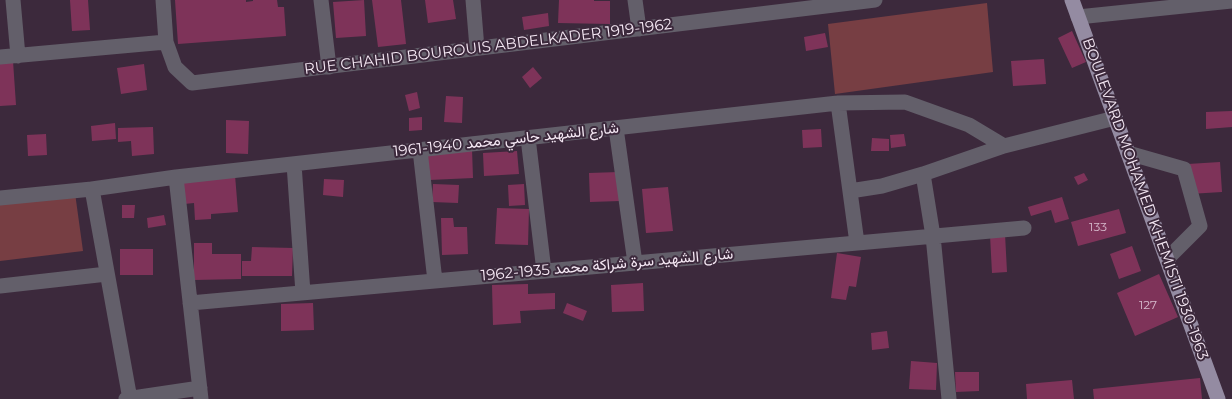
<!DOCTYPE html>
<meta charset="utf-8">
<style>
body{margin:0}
canvas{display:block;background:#3c293c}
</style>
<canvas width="1232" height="399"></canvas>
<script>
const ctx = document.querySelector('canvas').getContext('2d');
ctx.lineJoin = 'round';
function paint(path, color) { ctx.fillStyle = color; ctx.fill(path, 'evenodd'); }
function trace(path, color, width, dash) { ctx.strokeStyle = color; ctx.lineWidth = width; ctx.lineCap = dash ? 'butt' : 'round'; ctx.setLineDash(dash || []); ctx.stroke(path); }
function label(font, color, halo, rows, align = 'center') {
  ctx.font = font + ' Montserrat,Vazirmatn,sans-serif'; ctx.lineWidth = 4; ctx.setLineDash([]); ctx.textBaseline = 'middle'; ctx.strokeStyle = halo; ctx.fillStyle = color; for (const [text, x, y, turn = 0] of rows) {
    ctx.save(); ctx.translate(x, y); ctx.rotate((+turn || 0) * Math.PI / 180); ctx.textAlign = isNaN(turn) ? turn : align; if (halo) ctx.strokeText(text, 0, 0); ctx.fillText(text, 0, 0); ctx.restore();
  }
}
paint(new Path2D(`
 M987 3 993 72 835 94 828 24Z
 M75 193 83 251 0 261V203Z`), '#773e43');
paint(new Path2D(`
 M70 0H88L90 30 72 31Z
 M175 0H246V2L253 1V0H277L278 7H284L286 36 178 44Z
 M364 0 366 36 336 38 333 2Z
 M372 0H401L406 44 378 47Z
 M425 0H453L456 19 428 23Z
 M559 0H594V1H610V24L558 23Z
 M548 13 549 26 524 30 522 17Z
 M1072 31 1086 62 1072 68 1058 38Z
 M825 33 828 47 806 51 804 37Z
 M1044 59 1046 84 1013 86 1011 61Z
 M13 61 16 105 0 106V62Z
 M144 64 147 90 121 94 117 68Z
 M533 67 542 78 530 88 522 77Z
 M417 92 420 108 409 111 405 95Z
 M446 96 463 97 462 123 444 122Z
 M1232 111V127L1206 129V112Z
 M422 117V130L409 131V118Z
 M226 120 249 121 248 154 226 153Z
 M115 123 116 139 92 141 91 126Z
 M153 127 154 154 132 156 131 141 118 142V128Z
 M821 129 822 147 803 148 802 130Z
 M46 134 47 155 28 156 27 135Z
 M904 134 906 146 891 148 890 135Z
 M872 138 889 139V151H871Z
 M472 149 473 178 429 180 427 151Z
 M517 151 519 174 484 176 483 153Z
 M1220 162 1222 192 1189 194 1188 164Z
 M619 172 620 201 590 202 589 173Z
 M1084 173 1088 180 1078 185 1074 177Z
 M235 175 238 212 211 214V219L195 220 194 203 184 204 182 179Z
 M324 179 344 180 343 197 323 195Z
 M433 184 459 185 458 203 432 202Z
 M524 184 525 205 509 206 508 185Z
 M668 187 673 231 646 233 642 189Z
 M1062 197 1069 219 1055 223 1051 210 1031 216 1028 207Z
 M122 205H135L134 218H122Z
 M497 208 529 209 528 245 495 244Z
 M1119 209 1126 233 1078 246 1071 222Z
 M164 215 166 225 148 228 147 218Z
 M441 218H453L454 227H467L468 254 442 255Z
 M1005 234 1007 272 992 273 990 235Z
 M194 243H212V254H241V279L194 280Z
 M1132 246 1141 271 1119 279 1110 254Z
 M252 247 293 248 292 276H242V261H251Z
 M120 249H153V275H120Z
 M837 253 861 257 856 287 849 286 846 300 831 298Z
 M1159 274 1178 317 1135 336 1117 293Z
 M643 283 644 311 612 312 611 285Z
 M528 284V294L555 293V309L520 311 521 323 493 325 492 285Z
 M313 303 314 330 281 331V304Z
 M567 303 587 311 583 321 563 313Z
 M887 331 889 348 872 350 871 333Z
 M911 361 937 363 936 390 909 389Z
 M955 372H979V391L956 392Z
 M1200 378 1202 399H1094L1093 389Z
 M1072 380 1074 399H1027L1026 384Z`), '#7e3359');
trace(new Path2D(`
 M13 0 18 56
 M163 0 166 42 175 67 192 83 875 0
 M321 0 329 67
 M473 0 477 48
 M635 0 639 29
 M1078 17 1232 1
 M0 57 166 42
 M838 103 857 243
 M616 128 635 263
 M528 138 544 271
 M420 150 435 281
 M1128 153 1184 169 1200 226 1167 259
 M294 164 303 293
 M176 177 201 399
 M92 189 130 399
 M850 191 882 186 923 174
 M0 198 92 189 176 177 838 103 905 102 969 125 1004 146
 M0 286 107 274
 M190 303 1024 228
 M126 399 200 388
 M949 399 933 236 923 174 1004 146 1115 118`), '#635f6a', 15);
trace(new Path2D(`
 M1072 0 1218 399`), '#948ba2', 15);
label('12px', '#d7bbcd', null, [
 ["133",1098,227],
 ["127",1148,305]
]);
label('15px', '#f5e8f4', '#3c293c', [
 ["RUE CHAHID BOUROUIS ABDELKADER 1919-1962",488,47,-7],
 ["شارع الشهيد حاسي محمد 1940-1961",506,140,-6],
 ["BOULEVARD MOHAMED KHEMISTI 1930-1963",1145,199,70],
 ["شارع الشهيد سرة شراكة محمد 1935-1962",607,265,-5]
]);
</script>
